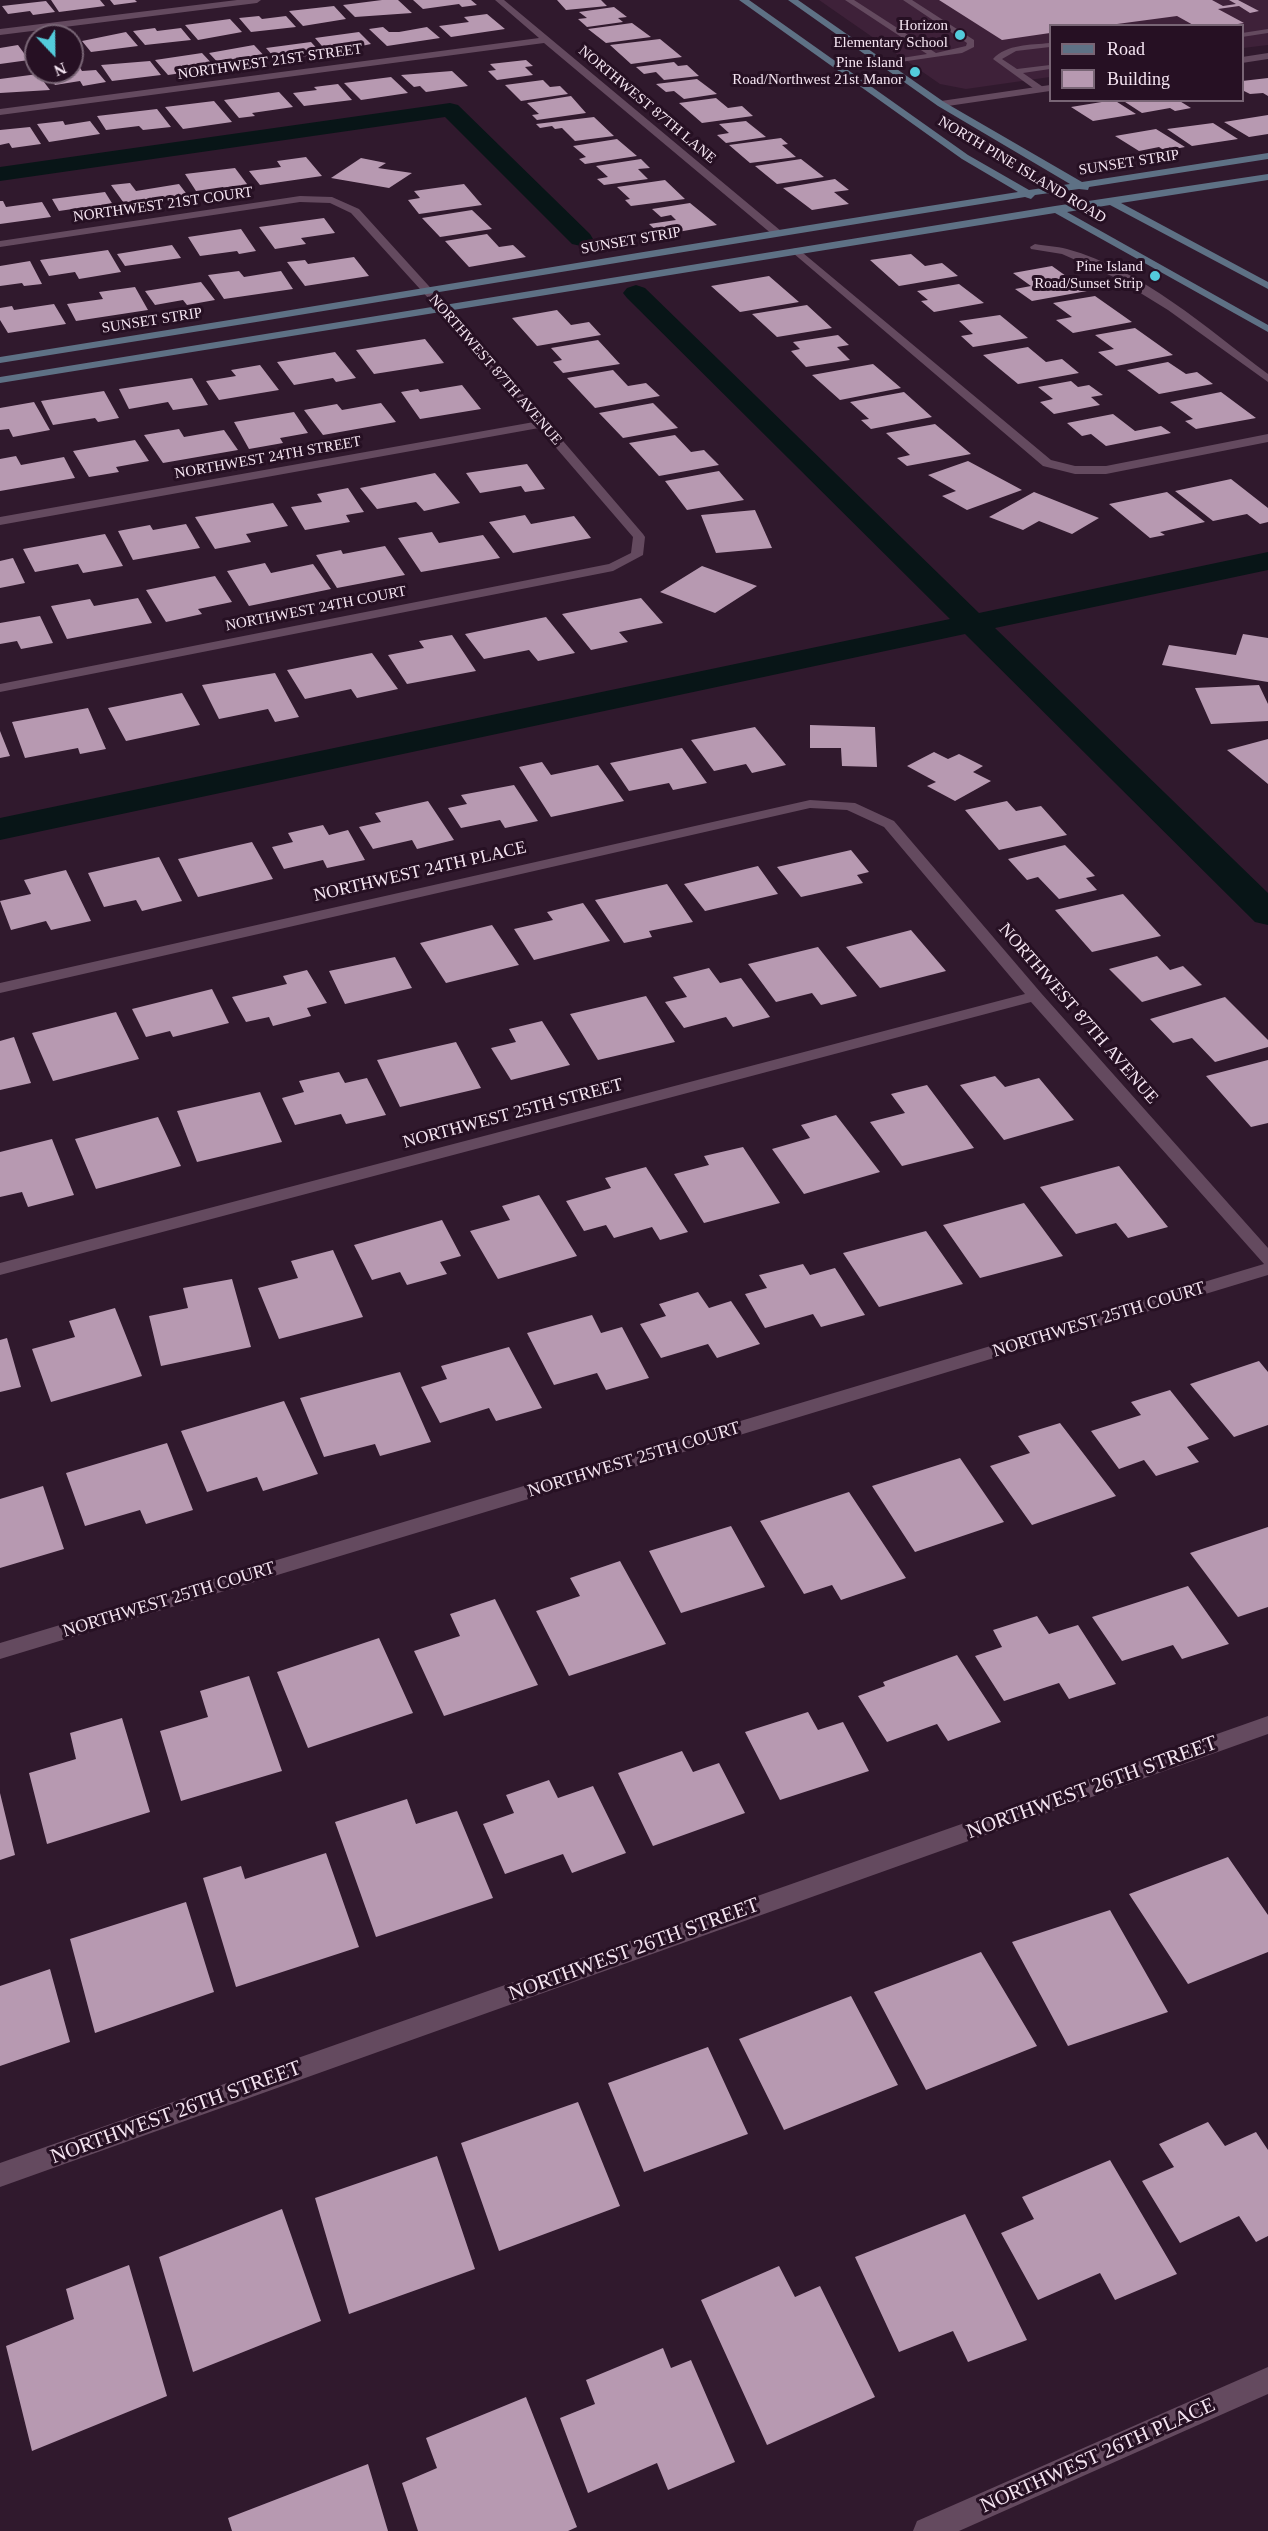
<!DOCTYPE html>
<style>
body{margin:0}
#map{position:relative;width:1268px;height:2531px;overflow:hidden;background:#30192d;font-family:"Times New Roman",serif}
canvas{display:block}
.legend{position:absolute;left:1049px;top:24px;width:195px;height:78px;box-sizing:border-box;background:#261023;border:2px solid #786575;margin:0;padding:8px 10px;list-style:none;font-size:18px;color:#f4e4f1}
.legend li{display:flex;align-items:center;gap:12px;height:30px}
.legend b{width:30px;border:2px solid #786575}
.north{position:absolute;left:24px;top:24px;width:60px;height:60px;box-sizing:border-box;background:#261023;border:2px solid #786575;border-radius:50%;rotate:158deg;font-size:16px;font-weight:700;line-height:24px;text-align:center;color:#f4e4f1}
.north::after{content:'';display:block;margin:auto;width:21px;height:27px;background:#53cbdb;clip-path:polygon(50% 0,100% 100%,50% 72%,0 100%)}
</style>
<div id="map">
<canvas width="1268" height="2531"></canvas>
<ul class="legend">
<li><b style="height:8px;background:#5e7185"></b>Road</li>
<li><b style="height:16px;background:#b799b1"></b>Building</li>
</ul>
<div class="north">N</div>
</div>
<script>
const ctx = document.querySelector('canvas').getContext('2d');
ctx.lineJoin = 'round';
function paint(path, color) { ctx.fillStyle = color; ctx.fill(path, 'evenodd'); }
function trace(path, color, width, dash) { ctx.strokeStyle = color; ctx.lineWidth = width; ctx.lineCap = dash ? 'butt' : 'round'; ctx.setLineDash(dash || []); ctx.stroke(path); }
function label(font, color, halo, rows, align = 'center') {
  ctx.font = font + ' "Times New Roman",serif'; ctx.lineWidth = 6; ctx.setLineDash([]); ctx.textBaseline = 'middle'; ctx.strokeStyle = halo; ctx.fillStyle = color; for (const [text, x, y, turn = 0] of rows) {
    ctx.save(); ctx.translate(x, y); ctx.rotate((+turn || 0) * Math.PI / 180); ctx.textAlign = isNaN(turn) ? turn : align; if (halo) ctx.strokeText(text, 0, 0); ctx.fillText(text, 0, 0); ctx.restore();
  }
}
paint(new Path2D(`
 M819 0H1268V45L1243 48 1242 26H1050V77L966 89 940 84Z`), '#3e2139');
paint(new Path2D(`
 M450 103 458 105 590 234 593 239 590 244 581 246 572 244 445 117 0 181V167Z
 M636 285 645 288 979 613 1268 552V570L995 628 1268 893V925L1255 922 965 634 0 840V818L950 619 627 298 623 293 627 288Z`), '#081517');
paint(new Path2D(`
 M51 0H100L105 6 59 12Z
 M110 0H135L137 2 114 5Z
 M382 0H398L412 13 355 17 343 5Z
 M413 0H471L477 5 462 7 459 4 423 9Z
 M557 0H601L607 6 566 10Z
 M939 0H1212L1223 6 1236 4 1229 0H1238L1259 11 1250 13 1239 6 1218 9 1244 23 1226 26H1195L1177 16 1117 24 1120 26H1050V33L1002 40Z
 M46 1 55 12 33 15 30 11 8 14 2 6Z
 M334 6 346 19 303 26 289 11Z
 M614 7 627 17 618 18 623 22 587 27 578 19 587 18 579 12Z
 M487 14 505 29 451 37 439 26 469 22 464 17Z
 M259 16 262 19 286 16 296 27 251 32 239 18Z
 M230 19 242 32 198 40 185 25Z
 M632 23 651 37 606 43 588 29Z
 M383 27 389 32H399L427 27 440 38 387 46 369 29Z
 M155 28 157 31 181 28 191 40 145 45 133 31Z
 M126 32 138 46 91 52 82 41Z
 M359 32 371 44 328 53 315 38Z
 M74 39 83 52 72 54V40Z
 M660 39 682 57 631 64 610 45Z
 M311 42 322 54 300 57 297 53 273 56 266 48Z
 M18 45 29 60 0 64V48Z
 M254 45 269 61 222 67 209 53Z
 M202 53 216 68 168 75 155 60Z
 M526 60 533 66 525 67 533 75 497 80 488 71 496 70 490 64Z
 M150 61 161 75 112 81 101 65Z
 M674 62 678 66 687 65 699 76 664 80 656 72 644 74 636 67Z
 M79 66 82 71 96 70 106 82 83 86 80 81 55 85 45 72H72V67Z
 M452 71 468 86 426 92 420 86 414 87 401 75Z
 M38 74 50 90 0 93V79Z
 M391 77 408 93 361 100 344 83Z
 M1268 78V96L1263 93 1250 94 1242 90V81Z
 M697 79 717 94 684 99 674 91 666 92 656 84Z
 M543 80 550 87 560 86 568 94 521 101 505 85Z
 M338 84 352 100 304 106 293 93 317 90 314 87Z
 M279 92 293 107 252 113 255 116 239 118 224 100Z
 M571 96 586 113 537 120 532 115 539 114 527 103Z
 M716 98 728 108 742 106 753 116 702 123 679 103Z
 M1114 100 1136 114 1093 121 1071 107Z
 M1122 100H1178L1191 108 1175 111 1170 108 1142 113Z
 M214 101 232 122 183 129 165 107Z
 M157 109 171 127 143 130 139 126 106 130 97 116Z
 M1268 115V134L1249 137 1224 122Z
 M594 117 614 136 575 141 562 128 555 129 552 126 540 128 536 124Z
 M63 121 65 125 90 121 100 134 49 142 37 124Z
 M746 121 766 137 726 143 717 135 729 133 719 124Z
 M1213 123 1238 139 1192 146 1167 129Z
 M30 127 41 144 12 148 9 143 0 145V130Z
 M1156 129 1185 147 1165 151 1159 147 1139 151 1115 136Z
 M781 138 788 144 782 145 796 157 750 163 729 145Z
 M617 139 637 156 585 164 579 159 586 157 573 146Z
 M306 157 322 176 260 185 249 171 281 167 277 161Z
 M361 158 386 163 378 168 412 173 389 188 331 178Z
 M641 159 650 168 638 169 648 179 604 185 597 179 608 177 596 166Z
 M801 159 824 177 777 184 755 166Z
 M235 168 250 188 226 191 223 187 196 191 185 174Z
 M835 179 849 190 834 192 849 204 812 210 783 188Z
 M665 180 685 199 631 206 625 200 630 199 617 187Z
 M130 183 136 191 179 184 189 197 126 206 111 185Z
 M464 184 482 205 419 214 408 200 420 198 414 191Z
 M105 192 115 208 89 212 86 207 59 211 52 199Z
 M0 201H3L6 207 42 202 51 217 0 224Z
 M690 203 717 225 661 235 649 224 676 220 671 215 661 217 652 209Z
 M472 210 492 229 440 237 422 218Z
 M324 218 335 233 301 238 306 244 275 249 259 227Z
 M241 229 256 251 239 254 237 251 200 256 188 237Z
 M487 234 499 247 513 245 526 257 469 267 445 241Z
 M172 245 181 258 125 266 117 254Z
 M108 250 121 272 79 279 75 272 49 276 40 260Z
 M911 254 925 266 942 263 958 276 899 286 870 260Z
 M354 257 369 276 305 286 287 262 305 260 308 264Z
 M30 261 42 284 24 286 22 283 0 286V266Z
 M1052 266 1087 291 1032 301 1015 289 1031 286 1013 273Z
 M239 271 244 277 281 271 293 289 224 299 208 275Z
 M769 276 799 302 740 312 711 286Z
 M201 282 215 300 187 305 183 300 155 305 145 291Z
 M959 284 984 303 934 312 921 301 928 300 917 291Z
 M135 287 148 310 76 321 67 304 103 299 99 292Z
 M1095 296 1132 322 1073 333 1056 320 1072 317 1053 303Z
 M54 304 66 324 8 333 0 320V308L12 306 14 310Z
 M807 305 832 328 777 337 752 314Z
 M557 310 571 325 589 322 601 335 537 346 512 318Z
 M1000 315 1028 338 973 347 961 336 973 334 959 321Z
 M1135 328 1173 355 1116 366 1098 352 1114 349 1095 335Z
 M838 335 849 345 837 347 850 360 806 367 791 351 800 349 793 342Z
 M425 339 444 363 374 374 356 350Z
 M598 340 620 364 563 373 553 362 562 360 551 348Z
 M1028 347 1046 362 1062 359 1079 373 1018 384 983 355Z
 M335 352 356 378 336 382 333 378 294 385 277 362Z
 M1168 362 1186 374 1197 372 1213 384 1159 394 1127 370Z
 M873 364 901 388 840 400 812 375Z
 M260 365 279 390 219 400 206 381 236 376 231 370Z
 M613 370 628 386 646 383 660 396 595 408 567 378Z
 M192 378 208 405 173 410 168 402 129 409 119 389Z
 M1071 381 1078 387 1089 385 1103 395 1091 397 1100 405 1054 414 1040 402 1053 399 1038 387Z
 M462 385 481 409 420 419 401 392 418 389 420 392Z
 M104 391 119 418 98 422 95 418 53 425 41 401Z
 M904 392 932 417 871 429 861 420 869 419 850 402Z
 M1221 392 1256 418 1196 429 1185 421 1193 419 1170 402Z
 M34 402 50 430 13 437 9 429 0 430V408Z
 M381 403 396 422 323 435 304 410 337 404 342 410Z
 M653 403 678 428 623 438 599 413Z
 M294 412 308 433 280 438 283 443 249 449 234 422Z
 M1113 414 1135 431 1161 426 1171 433 1106 446 1091 434 1082 436 1067 423Z
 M935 424 971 454 907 466 897 458 910 455 886 433Z
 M179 429 184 437 224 430 238 450 163 463 144 435Z
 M675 435 691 452 704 450 719 465 659 476 629 443Z
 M135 440 149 461 116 467 119 472 89 477 73 451Z
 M16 456 21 465 64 457 75 478 0 491V459Z
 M968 461 1022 490 967 510 942 496 956 491 928 475Z
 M527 464 545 489 525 492 521 486 480 493 466 473Z
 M719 471 744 500 687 510 665 481Z
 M435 473 460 503 424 511 416 502 377 509 360 488Z
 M1231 479 1268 508V522L1260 524 1247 514 1213 521 1175 491Z
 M348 488 364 512 346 515 350 522 305 530 291 507 322 502 317 494Z
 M1034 492 1099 518 1072 534 1039 521 1023 530 989 517Z
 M1167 492 1205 522 1160 532 1165 535 1150 538 1109 504Z
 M273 503 288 526 246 534 251 542 215 549 195 517Z
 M755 510 772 548 716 553 701 515Z
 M525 515 531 524 574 516 591 538 513 553 489 522Z
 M186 524 200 548 133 560 118 531 150 525 153 530Z
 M432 532 439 543 483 535 500 558 421 572 398 538Z
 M105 534 123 566 83 573 78 564 35 572 23 549Z
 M385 546 405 575 337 588 316 555 341 550 343 554Z
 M13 558 25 583 0 588V561Z
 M265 563 271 573 313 564 331 589 249 606 227 571Z
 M702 566 757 586 715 613 660 592Z
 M215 576 232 602 198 609 202 614 166 622 146 590Z
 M138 598 152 623 67 639 51 606 90 599 94 606Z
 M641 598 663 623 619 632 628 642 591 650 562 614Z
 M40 616 53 643 21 649 17 641 0 644V623Z
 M546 617 575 653 538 661 529 650 484 659 465 634Z
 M1243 634 1268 638V682L1162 665 1169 645 1236 655Z
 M452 635 476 671 407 684 388 655 424 648 419 641Z
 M372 653 398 689 357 698 351 689 305 699 287 670Z
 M275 673 299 717 275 722 268 709 219 719 202 685Z
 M1259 685 1268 704V721L1211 724 1195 688Z
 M182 693 200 725 126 741 108 708Z
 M88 708 106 749 80 754 78 748 25 758 12 722Z
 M810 725 875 727 877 767 842 766 841 748H810Z
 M755 727 786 765 752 773 746 764 714 771 691 740Z
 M0 731 10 756 0 758Z
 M1268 739V784L1227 750Z
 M682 748 707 783 673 790 669 783 629 791 610 763Z
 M934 752 948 759 959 754 983 766 973 772 991 781 955 801 927 786 936 782 907 766Z
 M542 762 551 775 598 765 624 801 551 817 519 767Z
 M514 785 538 821 505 828 500 820 461 828 448 808 467 804 461 795Z
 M428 801 454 840 417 849 412 840 373 849 359 827 381 822 375 813Z
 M1007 801 1016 811 1041 806 1067 835 999 850 965 810Z
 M323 825 329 835 348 830 365 860 327 868 323 860 284 869 272 847 293 842 288 833Z
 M252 842 273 879 198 897 178 859Z
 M1065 845 1095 876 1086 878 1097 890 1059 899 1038 877 1027 880 1008 859Z
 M851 850 869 872 857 875 863 883 801 897 777 867Z
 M159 857 182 901 142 911 136 900 104 907 88 873Z
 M758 866 778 894 705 911 684 884Z
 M66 870 91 921 51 930 46 921 11 930 0 901 31 894 24 880Z
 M667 884 693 922 649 931 652 937 624 943 595 900Z
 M1123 894 1161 936 1092 952 1055 910Z
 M583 903 610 941 534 960 514 929 553 920 547 912Z
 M492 925 519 965 446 983 420 943Z
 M911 930 946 971 880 988 846 947Z
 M818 947 857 996 821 1005 812 993 776 1002 748 964Z
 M1157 956 1170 970 1183 966 1202 985 1142 1002 1109 969Z
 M395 957 412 988 345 1004 329 971Z
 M709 968 720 983 741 978 770 1017 733 1027 726 1017 684 1028 665 1002 687 997 673 977Z
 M307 970 327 1003 307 1008 311 1016 273 1026 269 1017 246 1022 232 997 287 984 283 976Z
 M212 989 229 1023 173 1037 170 1031 146 1037 132 1009Z
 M646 996 675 1042 598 1060 570 1014Z
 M1225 997 1268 1040V1047L1215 1062 1192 1038 1173 1043 1150 1019Z
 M116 1012 139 1059 53 1081 32 1033Z
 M542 1021 570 1065 511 1080 491 1048 516 1042 509 1029Z
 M14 1037 31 1083 0 1090V1041Z
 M456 1042 481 1088 400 1107 377 1060Z
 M1268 1060V1123L1251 1127 1206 1076Z
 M339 1072 345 1083 367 1078 386 1115 346 1124 341 1114 295 1125 282 1098 304 1092 299 1081Z
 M995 1076 1005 1087 1039 1078 1074 1120 1004 1140 960 1085Z
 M927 1085 974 1148 902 1166 870 1122 905 1113 891 1094Z
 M260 1092 282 1142 197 1162 177 1111Z
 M836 1115 880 1172 804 1194 772 1149 810 1138 801 1125Z
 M158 1117 181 1166 96 1189 75 1139Z
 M52 1139 74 1195 28 1207 22 1192 0 1197V1152Z
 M743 1147 780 1203 704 1223 674 1174 709 1165 704 1156Z
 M1119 1166 1168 1227 1128 1238 1116 1223 1076 1234 1040 1187Z
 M646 1167 688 1232 660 1240 652 1227 614 1238 606 1225 584 1231 566 1201 611 1188 605 1178Z
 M539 1195 577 1256 498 1279 470 1231 510 1220 502 1206Z
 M1024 1203 1063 1256 980 1278 943 1225Z
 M442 1220 461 1256 440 1262 447 1274 407 1285 400 1272 372 1280 354 1245Z
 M926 1231 963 1284 879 1307 843 1253Z
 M333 1250 363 1317 279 1339 258 1288 298 1278 291 1261Z
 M803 1264 810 1275 835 1268 865 1315 821 1327 813 1314 765 1328 745 1294 767 1288 759 1275Z
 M232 1279 251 1347 161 1366 149 1316 188 1308 183 1288Z
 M698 1292 709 1308 731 1301 760 1344 717 1358 708 1344 661 1358 640 1324 666 1316 659 1304Z
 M115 1308 142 1376 51 1402 32 1349 75 1337 69 1321Z
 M592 1315 601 1333 622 1327 649 1378 606 1390 597 1373 554 1385 527 1333Z
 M7 1338 21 1387 0 1392V1340Z
 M509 1347 542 1408 496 1421 489 1408 440 1423 421 1387 447 1379 441 1366Z
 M1259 1361 1268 1372V1425L1234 1437 1190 1384Z
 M400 1372 431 1442 380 1456 375 1444 324 1457 300 1398Z
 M1170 1390 1209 1439 1187 1447 1199 1462 1156 1476 1144 1460 1119 1469 1091 1431 1141 1415 1131 1402Z
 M284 1401 318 1474 263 1491 257 1477 207 1492 181 1431Z
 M1060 1423 1116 1496 1032 1525 990 1466 1030 1453 1018 1436Z
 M167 1443 193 1510 146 1524 140 1510 85 1526 66 1473Z
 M960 1458 1004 1522 915 1552 872 1486Z
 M43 1486 64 1549 0 1568V1499Z
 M849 1492 906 1578 841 1600 832 1585 804 1594 760 1521Z
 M731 1526 765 1587 681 1613 649 1551Z
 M1268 1527V1607L1238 1617 1190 1553Z
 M620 1561 666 1644 569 1676 536 1611 580 1596 570 1578Z
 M1188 1586 1229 1644 1182 1659 1173 1645 1122 1661 1092 1617Z
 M495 1599 538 1685 444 1716 414 1651 460 1636 450 1614Z
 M1037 1616 1049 1634 1078 1625 1116 1684 1069 1699 1059 1683 1004 1701 975 1656 1002 1647 993 1630Z
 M379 1638 413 1713 308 1748 277 1672Z
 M957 1655 1001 1722 948 1741 937 1724 887 1742 858 1696 885 1686 883 1682Z
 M249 1676 282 1771 181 1801 160 1731 208 1717 200 1691Z
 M808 1712 818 1730 843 1722 869 1771 780 1800 745 1732Z
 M122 1718 150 1812 47 1844 29 1773 76 1759 70 1733Z
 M682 1751 693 1772 719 1763 745 1813 653 1846 618 1773Z
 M549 1780 558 1798 593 1786 626 1853 572 1873 563 1854 505 1874 483 1824 514 1813 506 1795Z
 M0 1793 15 1855 0 1860Z
 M407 1799 416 1824 457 1811 493 1898 376 1937 335 1822Z
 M326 1853 359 1947 236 1987 203 1878 241 1866 245 1879Z
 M1228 1857 1268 1915V1952L1188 1984 1129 1894Z
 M186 1902 214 1992 95 2033 70 1939Z
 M1110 1910 1168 2012 1068 2046 1012 1942Z
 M981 1952 1037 2046 926 2090 874 1992Z
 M50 1969 70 2042 0 2066V1986Z
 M851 1996 898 2085 784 2130 739 2039Z
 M708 2047 748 2134 644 2172 608 2083Z
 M578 2102 620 2206 499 2251 461 2143Z
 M1208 2122 1225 2146 1256 2132 1268 2150V2236L1256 2242 1239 2216 1180 2243 1142 2181 1174 2167 1159 2144Z
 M437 2156 475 2269 349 2314 315 2198Z
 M1110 2160 1177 2274 1115 2300 1100 2273 1038 2300 1001 2233 1034 2219 1022 2197Z
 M282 2209 321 2321 193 2372 159 2257Z
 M965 2214 1027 2340 968 2362 953 2331 899 2352 855 2257Z
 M129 2265 167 2396 32 2451 6 2346 74 2319 66 2289Z
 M779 2266 795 2297 820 2286 875 2397 767 2445 701 2300Z
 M663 2348 671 2368 691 2360 735 2462 668 2490 657 2463 588 2493 560 2418 595 2404 586 2380Z
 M526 2397 577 2527 568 2531H418L402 2483 437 2468 426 2438Z
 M368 2464 388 2531H232L228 2518Z`), '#b799b1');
paint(new Path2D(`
 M845 0H854L936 53 966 46 967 43 903 0H912L974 40V47L962 53 880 65 879 63 883 61 927 54Z
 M1268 29V33L1242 37V33Z
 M1050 43V47L1016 51 1002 59 1017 69 1050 65V69L1023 73 1043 87V91H1037L993 59C1007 44 1030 45 1050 43Z`), '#644a5f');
paint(new Path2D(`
 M237 0H261L257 3 0 35V29Z
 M495 0H504L781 231V235H773L544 43 0 115V109L539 38Z
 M1268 53V59L1242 63V57Z
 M1050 85V91L941 107 936 104 941 101Z
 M300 196 332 197 359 209 447 306 643 534 645 537 643 555 613 571 0 692V684L609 564 631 553 633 537 539 428 0 525V517L534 422 439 310 351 213 330 203 300 202 0 247V241Z
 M1035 244C1046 246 1056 246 1067 249 1143 270 1206 328 1268 374V382L1168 310 1116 278 1062 254 1031 249 1030 247Z
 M797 248 1051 460 1075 466H1106L1268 434V442L1106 474H1075L1043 466 793 253V249Z
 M810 800 855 803 894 821 1041 993 1268 1248V1275L0 1659V1643L1264 1264 1031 1002 0 1275V1263L1025 994 884 827 847 810 810 808 0 993V983Z
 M1268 1716V1734L0 2187V2163Z
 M1268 2367V2394L959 2531H913L917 2521Z`), '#644a5f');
paint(new Path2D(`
 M739 0H749L968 155 1029 190 1070 184 938 106 788 0H798L944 102 1082 182 1268 153V159L1089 187 1088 190 1079 189 1035 195 1031 199 1025 197C683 251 342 309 0 363V357C339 303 678 245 1018 192L962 159Z
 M1268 174V180L1121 203 1268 282V289L1110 205 1067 212 1268 325V332L1055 213 0 383V377L1055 206Z`), '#5e7185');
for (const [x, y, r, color] of [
 [960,35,6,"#53cbdb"],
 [915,72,6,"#53cbdb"],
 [1155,276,6,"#53cbdb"]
]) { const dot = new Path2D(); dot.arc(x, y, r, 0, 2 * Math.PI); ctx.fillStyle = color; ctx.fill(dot); trace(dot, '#261023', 2); }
label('15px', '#f4e4f1', '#261023', [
 ["Horizon",948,26],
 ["Elementary School",948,43],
 ["Pine Island",903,63],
 ["Road/Northwest 21st Manor",903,80],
 ["Pine Island",1143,267],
 ["Road/Sunset Strip",1143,284]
], 'right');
label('15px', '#f4e4f1', '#261023', [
 ["NORTHWEST 21ST STREET",270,62,-8],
 ["NORTHWEST 87TH LANE",647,105,40],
 ["SUNSET STRIP",1129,163,-9],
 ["NORTH PINE ISLAND ROAD",1022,170,31],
 ["NORTHWEST 21ST COURT",163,205,-8],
 ["SUNSET STRIP",631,241,-10],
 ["SUNSET STRIP",152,321,-9],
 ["NORTHWEST 87TH AVENUE",495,370,49],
 ["NORTHWEST 24TH STREET",268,458,-10],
 ["NORTHWEST 24TH COURT",316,609,-11]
]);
label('18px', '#f4e4f1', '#261023', [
 ["NORTHWEST 24TH PLACE",420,872,-13],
 ["NORTHWEST 87TH AVENUE",1078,1014,49],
 ["NORTHWEST 25TH STREET",513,1114,-15],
 ["NORTHWEST 25TH COURT",1099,1320,-17],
 ["NORTHWEST 25TH COURT",634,1460,-17],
 ["NORTHWEST 25TH COURT",169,1600,-17]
]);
label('21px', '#f4e4f1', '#261023', [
 ["NORTHWEST 26TH STREET",1092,1788,-20],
 ["NORTHWEST 26TH STREET",634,1950,-20],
 ["NORTHWEST 26TH STREET",176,2113,-20],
 ["NORTHWEST 26TH PLACE",1098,2456,-24]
]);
</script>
